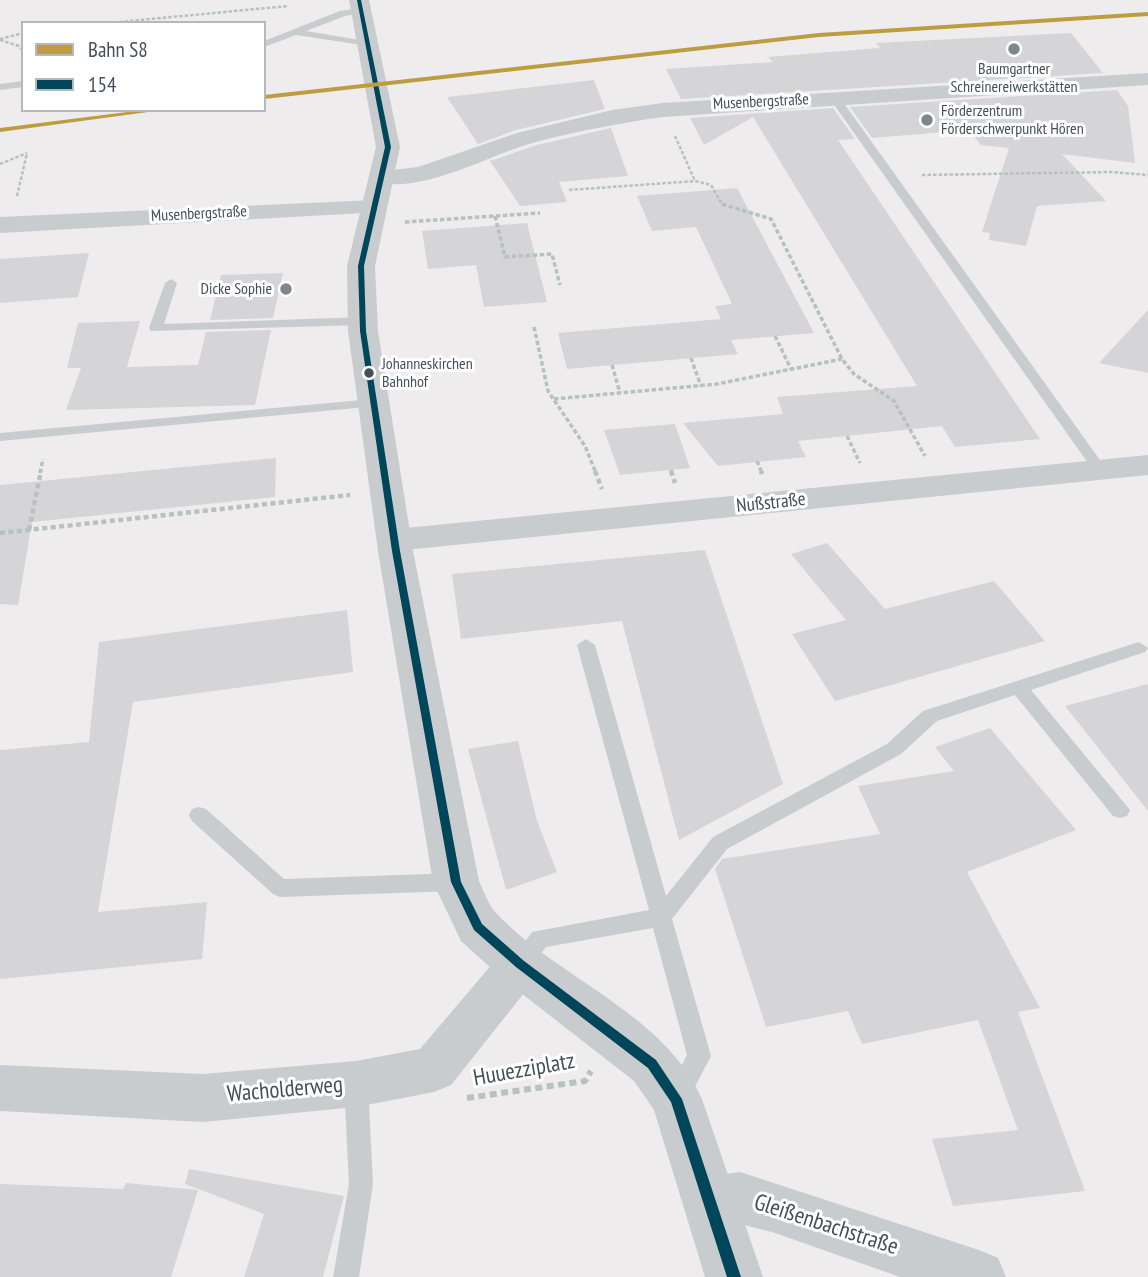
<!DOCTYPE html>
<meta charset="utf-8">
<style>
body{margin:0}
#map{position:relative;width:1148px;height:1277px;overflow:hidden;background:#eeeced;font-family:"PT Sans Narrow",sans-serif}
canvas{display:block}
.legend{position:absolute;left:21px;top:21px;width:245px;height:91px;box-sizing:border-box;background:#fff;border:2px solid #b4b9bd;margin:0;padding:9px 12px;list-style:none;font-size:21px;color:#43505a}
.legend li{display:flex;align-items:center;gap:14px;height:35px}
.legend b{width:35px;border:2px solid #b4b9bd}
</style>
<div id="map">
<canvas width="1148" height="1277"></canvas>
<ul class="legend">
<li><b style="height:9px;background:#bd9d41"></b>Bahn S8</li>
<li><b style="height:9px;background:#00465a"></b>154</li>
</ul>
</div>
<script>
const ctx = document.querySelector('canvas').getContext('2d');
ctx.lineJoin = 'round';
function paint(path, color) { ctx.fillStyle = color; ctx.fill(path, 'evenodd'); }
function trace(path, color, width, dash) { ctx.strokeStyle = color; ctx.lineWidth = width; ctx.lineCap = dash ? 'butt' : 'round'; ctx.setLineDash(dash || []); ctx.stroke(path); }
function label(font, color, halo, rows, align = 'center') {
  ctx.font = font + ' "PT Sans Narrow",sans-serif'; ctx.lineWidth = 6; ctx.setLineDash([]); ctx.textBaseline = 'middle'; ctx.strokeStyle = halo; ctx.fillStyle = color; for (const [text, x, y, turn = 0] of rows) {
    ctx.save(); ctx.translate(x, y); ctx.rotate((+turn || 0) * Math.PI / 180); ctx.textAlign = isNaN(turn) ? turn : align; if (halo) ctx.strokeText(text, 0, 0); ctx.fillText(text, 0, 0); ctx.restore();
  }
}
paint(new Path2D(`
 M1071 33 1103 73 681 99 666 69 773 62 768 57 880 48 876 43Z
 M594 80 605 109 516 130 478 144 447 97Z
 M1117 90 1128 106 1135 163 1062 154 1106 201 1037 206 1026 246 989 240 990 233 982 232 1009 148 981 145 969 130 872 138 850 107Z
 M833 108 855 139 838 140 1040 439 955 447 942 426 798 441 806 457 718 466 683 423 783 414 777 397 917 386 753 117 704 145 690 118Z
 M611 128 628 176 559 182 567 202 520 206 490 161 537 145Z
 M737 188 814 333 731 340 738 354 567 369 558 333 721 319 715 306 732 304 696 227 652 231 637 196Z
 M527 223 547 302 484 307 476 265 428 269 422 231Z
 M89 253 78 297 0 303V259Z
 M283 273 273 318 210 320 221 275Z
 M1148 310V373L1099 363Z
 M140 321 127 367 198 365 206 332 271 330 255 405 66 410 81 368H67L78 323Z
 M675 424 690 468 620 475 604 430Z
 M276 458 275 497 32 522 18 605 0 604V485Z
 M827 543 885 609 994 581 1045 641 835 701 792 634 846 620 791 554Z
 M705 550 783 784 679 840 622 621 461 639 452 574Z
 M347 610 353 672 133 702 98 912 207 902 202 959 0 979V750L89 742 99 642Z
 M1148 684V811L1065 706Z
 M990 728 1076 830 967 872 1040 1008 1018 1012 1085 1191 953 1206 932 1139 1018 1130 978 1020 862 1044 848 1011 766 1027 715 869 722 859 880 834 858 786 954 771 935 747Z
 M518 741 537 821 557 872 506 890 468 749Z
 M189 1169 344 1196 323 1277H244L264 1214 185 1184Z
 M126 1183 198 1190 171 1277H0V1184L123 1189Z`), '#d5d4d7');
trace(new Path2D(`
 M108 23 288 6
 M0 39 23 33
 M0 40 19 46 23 51
 M675 136 695 181 711 185 723 206
 M0 164 27 153
 M922 175 1111 172 1148 175
 M569 190 695 181
 M17 196 27 153`), '#b5c2be', 2.5, [3.5, 2]);
trace(new Path2D(`
 M722 204 771 219 842 359 854 374 894 401 925 456
 M495 216 505 257 552 254 560 285
 M405 222 540 213
 M534 327 548 391 585 446 596 473
 M775 336 791 369
 M691 358 701 386
 M612 365 620 393
 M554 399 717 384 842 359
 M847 436 860 463
 M757 461 762 473
 M671 470 672 473
 M40 473 43 459`), '#b5c2be', 3.5, [4.5, 2.5]);
trace(new Path2D(`
 M595 471 602 489
 M671 471 675 483
 M761 471 762 474
 M29 530 41 471
 M0 533 350 495`), '#b5c2be', 4.5, [5, 3.5]);
trace(new Path2D(`
 M467 1098 585 1081 591 1071`), '#b5c2be', 6, [7, 4.5]);
paint(new Path2D(`
 M360 8 365 11 363 13 345 16 306 31 366 41 371 44 369 46 296 35 264 47V41L340 11Z
 M23 81V87L0 90V84Z
 M830 95H838L1105 467 1108 470 1105 473H1095L830 99Z
 M171 279 177 283 164 324 364 317 371 321 364 325 151 331 149 328 165 283Z
 M373 399 380 403 378 406 0 441V433Z
 M586 639 595 645 666 896 713 837 887 744 923 711 1139 642 1148 648 1145 652 1031 690 1130 810 1127 816 1120 818 1113 816 1015 695 937 721 901 754 727 849 672 919 711 1056 687 1102 679 1105 671 1102 667 1094 687 1055 653 928 546 947 528 971 520 974 512 971 509 964 532 932 649 910 577 645Z
 M199 807 206 809 284 879 456 873 463 876 466 882 463 888 456 891 280 897 273 894 192 821 189 815 192 809Z
 M356 1073 364 1076 368 1084 373 1184 359 1277H333L349 1184 344 1084 348 1076Z`), '#c9ccce');
paint(new Path2D(`
 M1148 73V85L663 117C620 123 578 131 536 142 488 155 424 194 375 182L371 177 375 172 418 167 517 133 612 110 663 103Z
 M374 200 383 202 386 207 383 212 0 233V217Z
 M1148 455V475L395 551 383 548 378 540 383 532 395 529Z
 M520 944 536 950 543 964 536 978 451 1085 434 1092 356 1107 203 1122 0 1111V1065L203 1074 356 1061 420 1049 504 950Z
 M740 1172 979 1250 998 1258 1006 1277H900L775 1233 740 1224 711 1228 692 1221 685 1202 692 1183 711 1176Z`), '#c9ccce');
paint(new Path2D(`
 M349 0H369L400 147 375 266 378 331 413 551 479 881C484 892 489 906 497 914 559 979 665 1014 702 1099L763 1277H705L654 1110 634 1081 503 979 461 941 433 882 378 551 348 331 347 266 376 147Z`), '#c9ccce');
paint(new Path2D(`
 M357 0H361L391 147 364 266 366 331 400 551 461 882 482 924 524 961 656 1060 682 1099 741 1277H727L671 1102 648 1068 516 967 474 930 451 882 392 551 360 331 358 266 385 147Z`), '#00465a');
paint(new Path2D(`
 M1148 12V16L819 37 264 99V95L819 33Z
 M143 110H163L0 132V128Z`), '#bd9d41');
for (const [x, y, r, color] of [
 [1014,49,7,"#7f878d"],
 [927,120,7,"#7f878d"],
 [286,289,7,"#7f878d"],
 [369,373,6,"#43505a"]
]) { const dot = new Path2D(); dot.arc(x, y, r, 0, 2 * Math.PI); ctx.fillStyle = color; ctx.fill(dot); trace(dot, '#fff', 2.5); }
label('16px', '#43505a', '#fff', [
 ["Baumgartner",1014,69],
 ["Schreinereiwerkstätten",1014,87],
 ["Förderzentrum",941,111,"left"],
 ["Förderschwerpunkt Hören",941,129,"left"],
 ["Dicke Sophie",272,289,"right"]
]);
label('16px', '#43505a', '#fff', [
 ["Musenbergstraße",761,102,-3],
 ["Musenbergstraße",199,214,-3]
]);
label('16px', '#43505a', '#fff', [
 ["Johanneskirchen",382,364],
 ["Bahnhof",382,382]
], 'left');
label('19px', '#43505a', '#fff', [
 ["Nußstraße",771,503,-6]
]);
label('23px', '#43505a', '#fff', [
 ["Huuezziplatz",524,1070,-10],
 ["Wacholderweg",285,1090,-5],
 ["Gleißenbachstraße",826,1225,18]
]);
</script>
